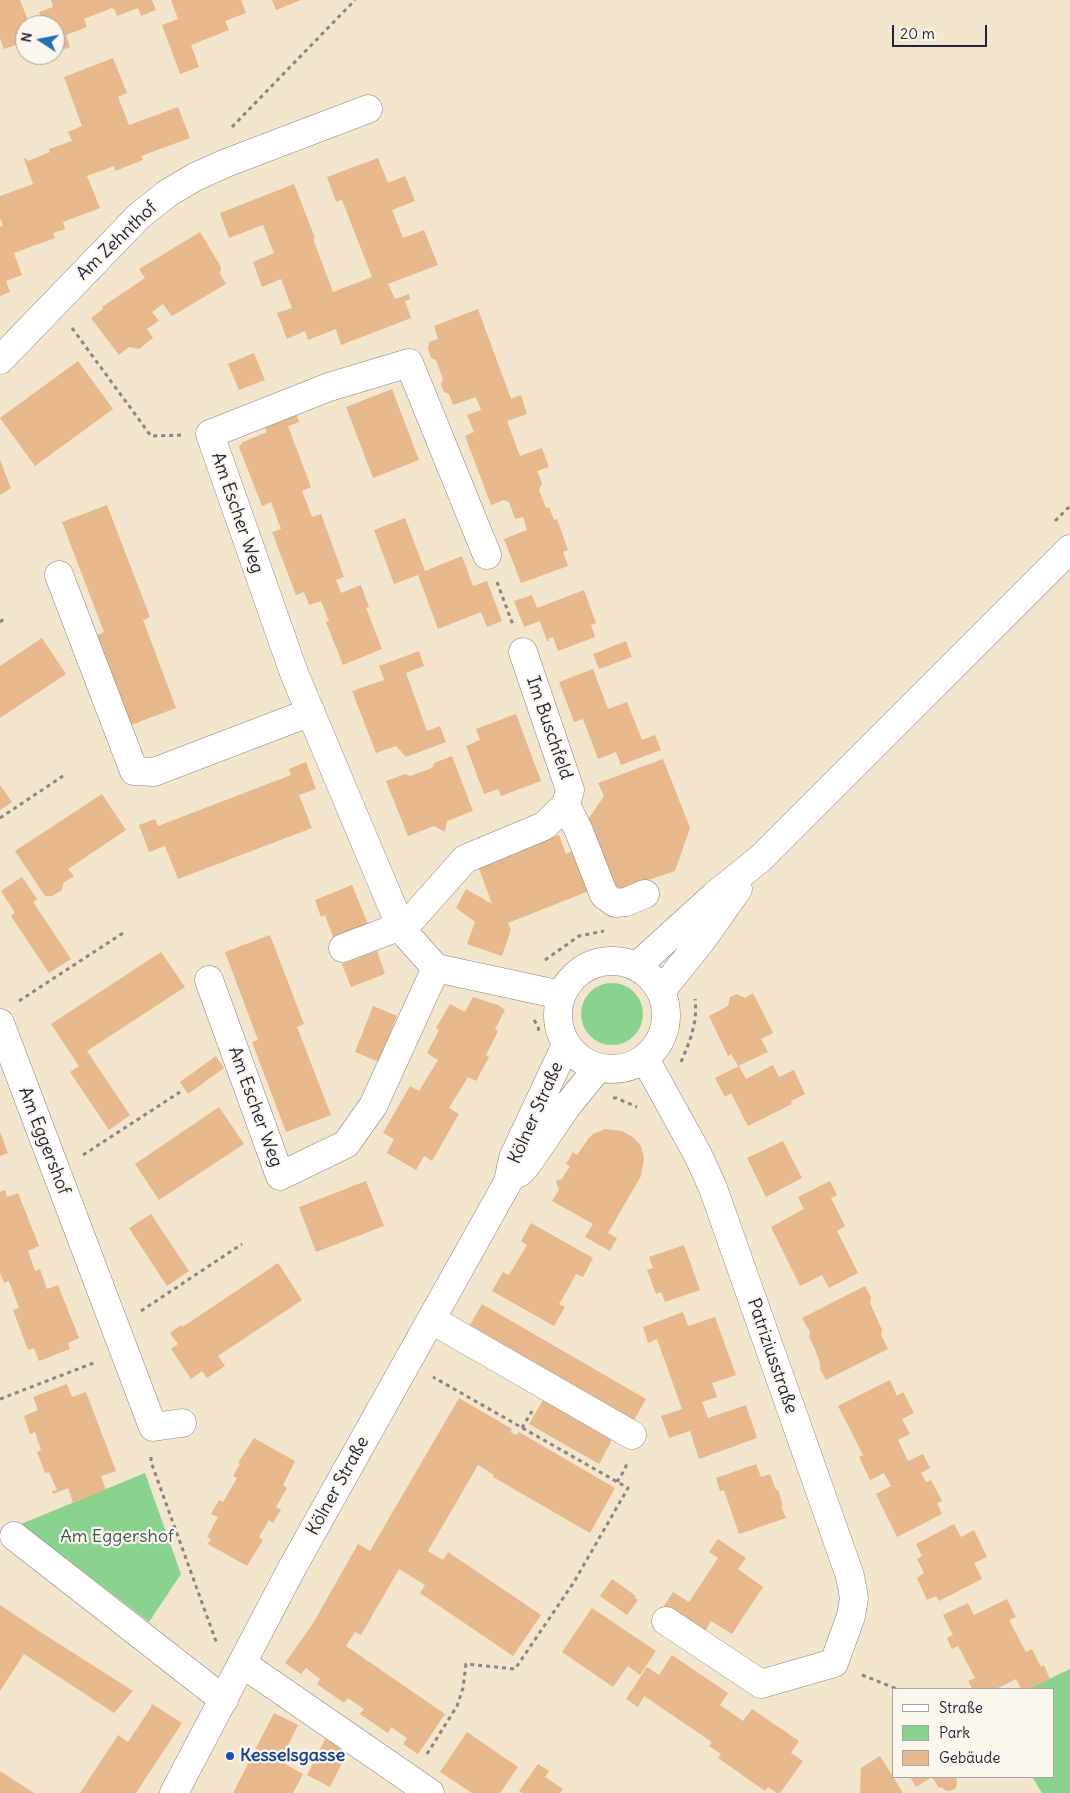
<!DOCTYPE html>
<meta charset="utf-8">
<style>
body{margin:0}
#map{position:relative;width:1070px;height:1793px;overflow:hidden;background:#f3e6cc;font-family:Delius,sans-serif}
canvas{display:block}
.legend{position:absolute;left:892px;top:1688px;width:162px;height:90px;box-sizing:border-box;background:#fbf7ec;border:1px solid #a4a2a5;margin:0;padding:6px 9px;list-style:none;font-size:15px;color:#22223b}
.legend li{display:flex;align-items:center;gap:10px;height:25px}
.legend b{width:25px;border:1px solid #a4a2a5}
.north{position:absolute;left:15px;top:15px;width:50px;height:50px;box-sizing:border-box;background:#fbf7ec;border:1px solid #a4a2a5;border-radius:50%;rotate:281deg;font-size:14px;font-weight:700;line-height:20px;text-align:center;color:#22223b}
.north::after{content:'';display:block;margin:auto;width:18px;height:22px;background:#1f6fb2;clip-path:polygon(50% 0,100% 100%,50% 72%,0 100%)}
.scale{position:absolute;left:892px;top:25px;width:95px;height:22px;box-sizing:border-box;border:2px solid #22223b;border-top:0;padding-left:6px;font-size:15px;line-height:18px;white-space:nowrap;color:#22223b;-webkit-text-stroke:4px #fbf7ec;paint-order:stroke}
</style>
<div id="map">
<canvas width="1070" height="1793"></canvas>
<ul class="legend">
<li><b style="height:6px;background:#fff"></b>Straße</li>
<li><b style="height:14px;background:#89d38f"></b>Park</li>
<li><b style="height:14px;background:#e6b88b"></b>Gebäude</li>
</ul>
<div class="north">N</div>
<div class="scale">20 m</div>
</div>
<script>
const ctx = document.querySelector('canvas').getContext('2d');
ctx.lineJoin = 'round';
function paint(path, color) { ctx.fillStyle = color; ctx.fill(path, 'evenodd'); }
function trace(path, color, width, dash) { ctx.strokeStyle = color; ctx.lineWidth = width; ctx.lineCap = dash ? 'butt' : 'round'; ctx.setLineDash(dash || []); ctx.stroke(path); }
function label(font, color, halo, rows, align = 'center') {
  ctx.font = font + ' Delius,sans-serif'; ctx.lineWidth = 4.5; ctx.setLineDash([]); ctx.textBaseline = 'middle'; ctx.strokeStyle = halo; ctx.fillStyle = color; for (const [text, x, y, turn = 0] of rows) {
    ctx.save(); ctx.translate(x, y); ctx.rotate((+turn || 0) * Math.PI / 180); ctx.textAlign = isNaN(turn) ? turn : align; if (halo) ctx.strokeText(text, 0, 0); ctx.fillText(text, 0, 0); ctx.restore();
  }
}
paint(new Path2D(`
 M581 1014a31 31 0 1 1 62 0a31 31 0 1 1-62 0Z
 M145 1473 181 1574 149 1622 21 1524Z
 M1070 1669V1793H1042L1032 1777H1054V1689H1028Z`), '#89d38f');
paint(new Path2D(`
 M0 0H20L30 25H25V42L4 49 0 38Z
 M51 0H152L156 10 141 16 138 8 117 16 115 10 112 8 84 19 87 27 66 35 70 47 55 52V25H44L39 12 53 7Z
 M171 0H241L246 13 225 21 229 30 191 45 199 67 180 74 162 25 178 19Z
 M272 0H301L276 10Z
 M113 58 127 93 118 97 129 125 178 107 190 138 141 156 143 160 115 171 114 166 87 176 100 208 63 222 65 229 53 233 55 238 14 253 22 275 6 281 10 292 0 296V227L3 225 0 218V196L33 184 24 159 26 158 28 161 50 152 49 149 72 141 68 132 82 126 64 77Z
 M378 158 388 183 405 176 415 201 392 210 403 238 424 230 438 265 388 284 395 299 409 294 410 299 405 301 411 318 341 345 336 329 308 340 305 331 287 339 277 313 292 308 281 279 262 287 253 262 274 253 263 225 229 238 220 213 294 184 315 238 313 239 333 292 372 277 342 200 336 202 327 177Z
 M200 232 221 267 220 274 226 284 172 316 163 304 152 312 159 321 147 329 153 338 139 349 129 347 119 355 91 318 103 309 102 307 145 278 139 269Z
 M478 309 511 399 521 395 527 414 507 421 520 456 542 448 549 467 537 471 542 483 539 490 546 508 549 507 554 520 557 519 568 550 563 552 568 566 521 583 504 539 527 530 523 517 515 519 509 502 504 500 491 505 465 436 474 432 467 415 481 410 476 397 453 405 449 394 444 392 441 384 443 379 436 360 431 358 428 348 429 342 438 339 434 326Z
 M254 353 265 380 239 390 228 364Z
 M78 361 113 409 35 466 0 418Z
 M392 389 419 460 373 478 346 407Z
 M294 407 299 422 288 426 311 487 302 491 312 517 321 514 344 577 336 580 341 593 361 585 369 607 366 608 382 649 343 665 326 622 329 621 321 601 309 605 304 592 296 595 272 532 281 529 271 502 262 506 239 447 243 442 267 432 262 419Z
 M0 460 11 488 0 495Z
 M107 505 150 617 143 620 176 708 131 725 97 635 104 632 62 522Z
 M405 518 425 571 462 556 473 586 487 581 502 621 487 627 481 612 438 629 418 575 394 584 374 530Z
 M584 590 596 623 591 625 595 637 558 651 553 637 548 639 549 641H547L540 621 524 627 514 601 532 595 537 608Z
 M42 638 66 674 0 718V666Z
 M626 641 632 657 599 669 593 654Z
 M419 651 424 666 406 673 427 731 440 726 446 742 406 757 396 746 376 753 352 691 384 680 379 666Z
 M593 669 608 709 627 702 642 740 655 735 661 750 621 765 616 752 598 759 583 719 574 722 559 682Z
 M516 714 541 781 501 796 498 789 484 794 466 746 480 740 476 729Z
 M452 756 473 811 447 821 445 832 434 826 408 836 386 781 405 774 410 776 432 768 434 763Z
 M663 759 690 828 675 871 613 892 587 821 604 796 598 783Z
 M306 762 316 789 299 795 312 828 178 879 165 846 149 852 139 825 155 819 158 826 291 775 289 769Z
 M0 785 12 802 0 810Z
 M102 794 126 830 68 869 74 876 63 883 62 890 52 896H45L15 851Z
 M559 835 566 854 578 849 594 889 508 923 511 930 502 956 467 944 475 922 456 908 466 889 492 904 478 866Z
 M22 877 37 899 33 902 71 959 49 973 11 916 15 913 1 891Z
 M352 885 368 924 333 937 325 915 321 917 315 900Z
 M270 935 304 1024 297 1027 331 1115 286 1132 252 1042 258 1040 225 952Z
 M377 951 385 974 351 987 342 964Z
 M161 952 185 987 87 1051 130 1115 109 1130 70 1072 79 1066 51 1024Z
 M753 993 773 1033 761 1039 768 1052 738 1066 731 1054 728 1056 709 1016 728 1006 730 997 737 994 745 998Z
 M473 997 498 1005 505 1010 495 1029 498 1031 486 1055 489 1057 476 1081 468 1077 449 1108 459 1114 432 1161 424 1156 416 1170 387 1153 394 1139 383 1133 410 1086 419 1091 438 1060 427 1053 439 1030 436 1028 450 1004 465 1012Z
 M373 1006 397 1016 379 1062 355 1052Z
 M216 1056 224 1068 188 1094 180 1082Z
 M773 1065 779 1077 794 1070 805 1094 791 1101 792 1104 748 1126 731 1093 725 1097 715 1078 739 1066 746 1079Z
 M219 1107 244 1144 159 1200 135 1164Z
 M605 1129 622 1131 633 1137 641 1146 644 1158 641 1176 608 1233 617 1238 610 1251 585 1237 593 1224 552 1201 559 1190 556 1181 562 1179 570 1166 566 1164 573 1152 577 1155 589 1138 593 1134Z
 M0 1132 8 1153 0 1156Z
 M783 1141 802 1178 766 1197 747 1158Z
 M366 1181 384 1226 316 1252 299 1207Z
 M830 1181 837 1195 831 1198 845 1226 837 1231 858 1273 829 1288 822 1275 800 1286 771 1227 804 1209 798 1197Z
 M5 1190 7 1197 18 1193 39 1246 28 1251 35 1271 40 1269 47 1289 58 1285 79 1338 68 1343 70 1349 39 1361 34 1348 28 1350 13 1310 19 1308 9 1281 4 1283 0 1273V1192Z
 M151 1214 189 1271 167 1286 129 1228Z
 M531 1223 593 1258 583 1277 576 1274 568 1289 559 1304 565 1307 554 1326 492 1291 503 1272 509 1275 527 1245 521 1241Z
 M684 1245 700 1290 665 1302 661 1292 656 1294 647 1270 653 1268 649 1257Z
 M278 1263 302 1300 218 1356 225 1366 207 1378 202 1371 191 1379 171 1349 178 1344 170 1333 181 1325 182 1327 193 1320Z
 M865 1286 871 1297 870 1303 882 1330 881 1335 888 1349 826 1380 820 1369V1363L815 1349 809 1337 810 1332 802 1318Z
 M482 1304 646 1399 634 1420 470 1325Z
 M683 1312 688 1326 715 1317 736 1375 712 1383 717 1397 702 1402 708 1418 746 1405 757 1438 699 1459 690 1431 669 1438 661 1416 682 1409 657 1339 648 1343 643 1327Z
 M890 1380 897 1396 903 1392 914 1413 902 1419 910 1434 898 1440 908 1461 923 1454 930 1468 921 1473 926 1482 931 1480 942 1501 937 1503 942 1514 897 1537 876 1494 891 1486 884 1473 870 1480 859 1457 863 1455 838 1406Z
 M67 1384 72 1397 86 1392 116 1471 101 1476 106 1490 73 1503 68 1488 53 1494 52 1491 57 1490 49 1472 45 1473 37 1452 41 1450 35 1432 30 1434 24 1416 38 1410 33 1397Z
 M459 1398 512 1429 510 1432 517 1435 519 1432 615 1488 590 1533 493 1477 494 1475 478 1465 428 1551 443 1560 448 1552 541 1615 513 1656 420 1593 425 1585 399 1569 361 1635 355 1632 346 1646 445 1714 418 1754 403 1744 407 1738 391 1727 388 1733 360 1714 364 1709 348 1698 344 1703 317 1684 320 1679 306 1668 301 1674 285 1663 312 1625 358 1544 370 1551Z
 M543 1400 612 1440 599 1464 529 1424Z
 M254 1438 295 1461 283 1485 287 1488 276 1507 281 1510 273 1523 269 1520 259 1537 263 1540 247 1566 208 1544 211 1539 207 1537 218 1517 211 1514 219 1500 223 1502 237 1478 233 1476 240 1464 238 1463Z
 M756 1464 761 1477 770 1474 776 1490H778L783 1505 781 1506 786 1518 739 1534 724 1490 720 1491 716 1478Z
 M954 1524 961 1537 974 1530 987 1557 974 1563 982 1579 939 1601 936 1596 927 1600 917 1578 924 1573 917 1559 922 1556 916 1544Z
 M718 1539 746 1558 738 1569 763 1587 732 1634 711 1621 704 1633 664 1606 673 1592 689 1602 718 1558 709 1552Z
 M612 1579 636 1596 634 1597 638 1600 627 1615 600 1596Z
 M1007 1599 1016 1617 1009 1620 1026 1652 1032 1649 1041 1667 1044 1665 1050 1679 1028 1689H1021L1016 1679 996 1689H972L968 1681 975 1678 958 1646 952 1649 947 1638 953 1635 943 1615 968 1603 974 1615Z
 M0 1605 39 1631 133 1691 114 1713 24 1654 0 1691Z
 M592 1608 656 1651 640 1675 628 1666 613 1687 562 1652Z
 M672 1655 728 1693 720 1705 743 1721 752 1709 799 1741 791 1753 803 1761 780 1793H777L768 1787 765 1791 718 1758 721 1754 709 1746 712 1742 644 1696 638 1707 626 1699 647 1667 659 1675Z
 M152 1704 182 1723 136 1793H80L118 1735 128 1742 152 1706 151 1705Z
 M274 1713 298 1725 280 1761 303 1774 293 1793H233Z
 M467 1732 518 1767 500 1793H472L440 1772Z
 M325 1739 348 1751 330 1787 307 1775Z
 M880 1756 903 1793H860L861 1768Z
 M538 1764 549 1771 545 1777 563 1789 560 1793H522L519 1791Z
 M0 1771 34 1793H0Z
 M910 1777H960L956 1779 957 1782 956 1788 950 1791 944 1790 942 1787 939 1788 932 1777 916 1787Z`), '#e6b88b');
const minor = new Path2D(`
 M0 360 139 216 168 193 195 177 226 163 368 109
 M487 555 409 363 329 387 210 434 294 673 402 930 436 968 561 995
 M59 575 134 771 154 772 311 712
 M566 805 579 831 604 895 615 903 626 902 645 894
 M402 930 465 859 544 826 566 805 570 790 523 652
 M343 948 401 926
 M209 980 280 1176 346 1144 373 1106 436 968
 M0 1023 153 1427 182 1423
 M645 1059 698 1155 713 1188 850 1576 854 1598 851 1616 834 1663 761 1684 666 1621
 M432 1320 632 1435
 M14 1536 224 1700
 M243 1664 430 1793`);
const major = new Path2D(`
 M558 1015a54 54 0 1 1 108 0a54 54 0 1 1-108 0Z
 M637 966 714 896 761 858 1070 549
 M661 991 702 940 738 889
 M519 1173 526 1166 567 1106 598 1068
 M174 1793 292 1568 508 1182 513 1158 566 1045`);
trace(minor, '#8a8484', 29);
trace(major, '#8a8484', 29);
trace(new Path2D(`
 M232 127 355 0
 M72 328 151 436 181 435
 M1055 521 1070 506
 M497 582 513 625
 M0 622 5 618
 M0 818 63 776
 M545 960 579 936 604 931
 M19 1001 123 933
 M534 1020 538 1026 539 1032
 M681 1062C690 1041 698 1022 695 999
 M613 1098H616L637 1107
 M83 1155 180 1092
 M141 1311 242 1244
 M0 1399 96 1362
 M522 1428 532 1411
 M151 1457V1462L217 1644
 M617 1482 625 1469 627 1463
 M862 1675 897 1689
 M427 1754 457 1706 463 1688 466 1664 515 1669 574 1582 628 1488 433 1377`), '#8a8484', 3, [4, 4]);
trace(minor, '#fff', 28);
trace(major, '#fff', 28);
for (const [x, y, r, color] of [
 [230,1756,5,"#1a4fb4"]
]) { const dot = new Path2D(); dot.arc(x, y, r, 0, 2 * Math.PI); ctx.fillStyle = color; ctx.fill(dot); trace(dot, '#fbf7ec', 2); }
label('18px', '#22223b', '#fbf7ec', [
 ["Am Zehnthof",117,241,-44],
 ["Am Escher Weg",237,513,71],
 ["Im Buschfeld",549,728,71],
 ["Am Escher Weg",255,1107,70],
 ["Kölner Straße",536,1113,-66],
 ["Am Eggershof",44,1141,69],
 ["Patriziusstraße",772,1356,71],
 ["Kölner Straße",338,1486,-61]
]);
label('18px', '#415754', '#fbf7ec', [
 ["Am Eggershof",117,1537]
]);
label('bold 18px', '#164399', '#fbf7ec', [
 ["Kesselsgasse",240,1756]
], 'left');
</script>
